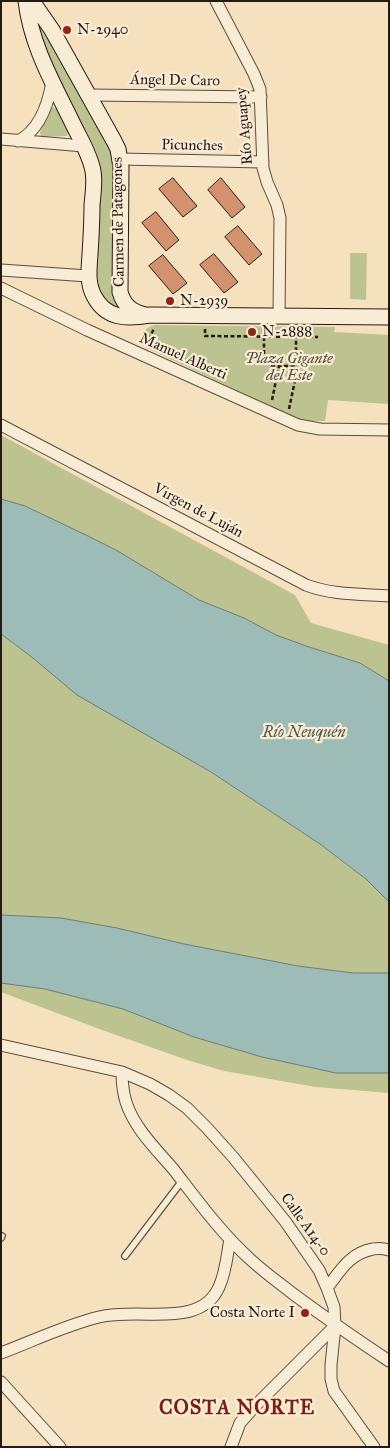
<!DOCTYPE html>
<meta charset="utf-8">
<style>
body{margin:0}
#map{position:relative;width:390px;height:1448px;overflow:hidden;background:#f6e1bf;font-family:"IM FELL Great Primer",serif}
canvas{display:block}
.frame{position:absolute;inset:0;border:2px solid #261a15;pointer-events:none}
</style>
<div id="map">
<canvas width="390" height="1448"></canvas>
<div class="frame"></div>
</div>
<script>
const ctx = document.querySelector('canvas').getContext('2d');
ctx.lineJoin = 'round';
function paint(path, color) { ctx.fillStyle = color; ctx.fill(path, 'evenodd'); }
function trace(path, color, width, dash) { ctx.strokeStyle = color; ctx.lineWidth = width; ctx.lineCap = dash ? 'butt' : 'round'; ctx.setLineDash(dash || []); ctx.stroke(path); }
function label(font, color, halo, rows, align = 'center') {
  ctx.font = font + ' "IM FELL Great Primer",serif'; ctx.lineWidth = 4.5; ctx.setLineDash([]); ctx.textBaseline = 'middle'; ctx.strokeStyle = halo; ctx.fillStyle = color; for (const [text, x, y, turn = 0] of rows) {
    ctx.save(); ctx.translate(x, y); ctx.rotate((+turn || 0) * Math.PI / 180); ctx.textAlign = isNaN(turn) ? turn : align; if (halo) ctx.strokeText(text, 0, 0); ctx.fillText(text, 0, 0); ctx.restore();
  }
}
paint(new Path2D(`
 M31 9 108 139 114 155 122 311C104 303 102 298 95 281L98 160 96 153 52 69Z
 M52 107 55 108 58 111 68 133 67 136 43 137 41 136 40 133 49 109Z
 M350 253H367L366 300 350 299Z
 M154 325 335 327 334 332 389 335V404L328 400 325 421H306L298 419 147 348 142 342C141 333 145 328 154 325Z
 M1 435 295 595 311 623 389 645V681L360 663 309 647 276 635 244 618 199 600 116 550 88 536 25 506 1 499Z
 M1 634 33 658 147 734 211 772 320 844 366 879 389 902V973H353L298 966 184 944 117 928 61 918 1 915Z
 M1 983 45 989 123 1009 194 1037 262 1057 336 1073H389V1093L316 1087 224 1071 187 1060 102 1030 1 992Z`), '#bdc291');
const water = new Path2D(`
 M1 499 25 506 88 536 116 550 199 600 244 618 276 635 309 647 360 663 389 681V902L366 879 320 844 211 772 77 695 33 658 1 634Z
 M1 915 61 918 117 928 184 944 298 966 353 973H389V1073H336L262 1057 194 1037 123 1009 45 989 1 983Z`);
paint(water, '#9dbcb7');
trace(water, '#6d7b76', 1);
const building = new Path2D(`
 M173 178 197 206 183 217 159 189Z
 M221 178 245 207 232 218 208 190Z
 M156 212 179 240 166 251 142 223Z
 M238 226 262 254 249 265 225 237Z
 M214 254 238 282 224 293 200 265Z
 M163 255 187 283 173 294 149 266Z`);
paint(building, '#d4916e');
trace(building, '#261a15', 1);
const lane = new Path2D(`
 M1 1238 2 1236
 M125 1256 182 1181`);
const street = new Path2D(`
 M216 1 254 74 260 89 263 168 267 182 277 205 280 218 279 316
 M89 95 261 97
 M1 139 84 146
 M18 141C40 130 48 105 52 82
 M120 159 263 162
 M1 270 88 276
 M1 288 87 330 298 425 320 429 389 430
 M1 425 306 585C332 595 361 594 389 596
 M1 1045 122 1072 150 1084 169 1095 187 1108 207 1128 233 1157 285 1221 319 1270 327 1288 334 1307 335 1326 331 1365V1379L334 1391 374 1447
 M122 1072C122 1082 123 1092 126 1102 134 1128 157 1150 174 1170 198 1201 221 1233 251 1260 264 1272 278 1282 292 1293 324 1317 356 1339 389 1361
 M327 1288C340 1271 350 1253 373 1249 378 1248 383 1248 389 1250
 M1 1353C33 1341 66 1325 99 1317 111 1314 124 1314 137 1314 166 1314 205 1319 219 1287 226 1272 227 1255 230 1239
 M1 1382 60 1447
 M231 1447 240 1423 256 1405 335 1326`);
const secondary = new Path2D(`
 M26 1C31 45 53 83 72 122 79 137 90 154 93 171 95 182 93 194 92 205 92 221 91 238 90 254 89 269 87 283 94 296 106 319 126 319 150 315L389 317
 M32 1 52 30 114 141 118 149 121 167 120 292C124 306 132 312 146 315`);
trace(lane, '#5a4c40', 8);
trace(street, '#5a4c40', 13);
trace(secondary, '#261a15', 17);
trace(new Path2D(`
 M205 329V336L318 337
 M264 337V361L272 366H296
 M152 345 149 340 154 328
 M272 400 279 366
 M289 409 296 376V337`), '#261a15', 2.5, [4, 2.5]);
trace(lane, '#f9ecd5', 5.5);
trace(street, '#f9ecd5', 11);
trace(secondary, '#f9ecd5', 15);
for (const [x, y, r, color] of [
 [67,30,5,"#8f2418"],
 [170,301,5,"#8f2418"],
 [252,332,5,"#8f2418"],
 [305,1313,5,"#8f2418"]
]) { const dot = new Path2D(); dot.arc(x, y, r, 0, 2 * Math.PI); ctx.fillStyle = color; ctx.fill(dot); trace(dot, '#f9ecd5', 2); }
label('15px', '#261a15', '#f9ecd5', [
 ["N-2940",77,30],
 ["N-2939",180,301],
 ["N-2888",262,332],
 ["Costa Norte I",295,1313,"right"]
], 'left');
label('15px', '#261a15', '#f9ecd5', [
 ["Ángel De Caro",175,81,1],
 ["Río Aguapey",245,126,-95],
 ["Picunches",192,146,1],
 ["Carmen de Patagones",119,222,-91],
 ["Manuel Alberti",183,357,24],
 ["Virgen de Luján",198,511,28],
 ["Calle A14-0",305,1225,54]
]);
label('italic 15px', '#534c3a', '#f9ecd5', [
 ["Plaza Gigante",289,359],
 ["del Este",289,376]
]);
label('italic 16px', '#50534e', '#f9ecd5', [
 ["Río Neuquén",304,733]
]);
ctx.letterSpacing = '1px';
label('bold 20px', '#7a1f14', '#f9ecd5', [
 ["COSTA NORTE",237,1409]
]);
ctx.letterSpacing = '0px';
</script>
